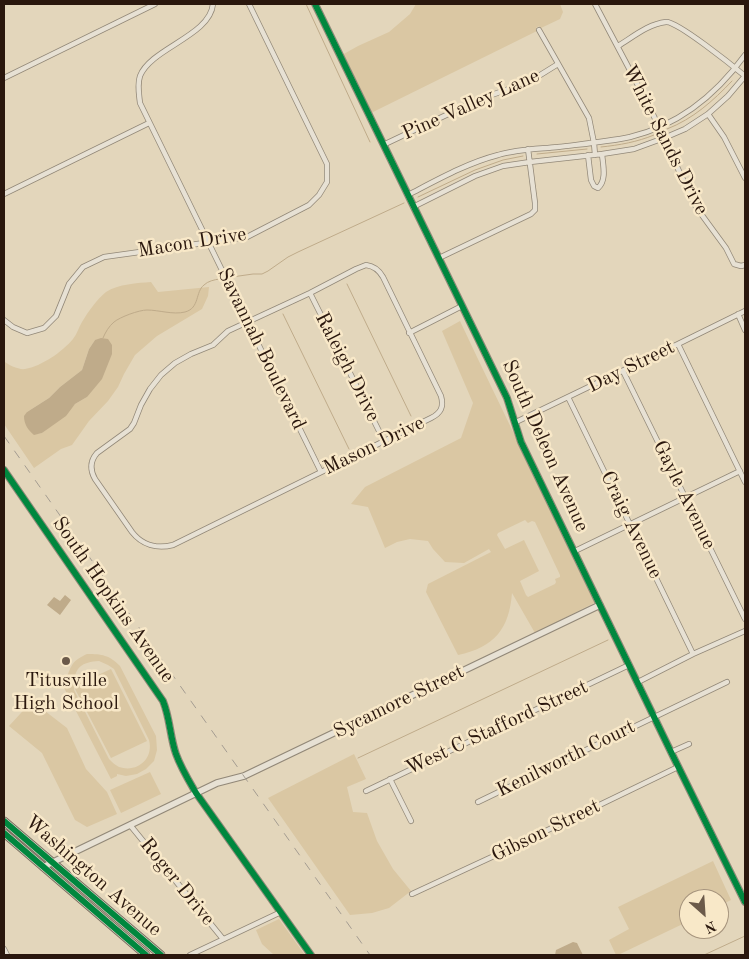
<!DOCTYPE html>
<style>
body{margin:0}
#map{position:relative;width:749px;height:959px;overflow:hidden;background:#e3d6bb;font-family:"Old Standard TT",serif}
canvas{display:block}
.frame{position:absolute;inset:0;border:5px solid #2a170d;pointer-events:none}
.north{position:absolute;left:679px;top:889px;width:50px;height:50px;box-sizing:border-box;background:#f8e8c8;border:1px solid #a6947d;border-radius:50%;rotate:154deg;font-size:14px;font-weight:700;line-height:20px;text-align:center;color:#2a170d}
.north::after{content:'';display:block;margin:auto;width:18px;height:22px;background:#6b5a4a;clip-path:polygon(50% 0,100% 100%,50% 72%,0 100%)}
</style>
<div id="map">
<canvas width="749" height="959"></canvas>
<div class="frame"></div>
<div class="north">N</div>
</div>
<script>
const ctx = document.querySelector('canvas').getContext('2d');
ctx.lineJoin = 'round';
function paint(path, color) { ctx.fillStyle = color; ctx.fill(path, 'evenodd'); }
function trace(path, color, width, dash) { ctx.strokeStyle = color; ctx.lineWidth = width; ctx.lineCap = dash ? 'butt' : 'round'; ctx.setLineDash(dash || []); ctx.stroke(path); }
function label(font, color, halo, rows, align = 'center') {
  ctx.font = font + ' "Old Standard TT",serif'; ctx.lineWidth = 5; ctx.setLineDash([]); ctx.textBaseline = 'middle'; ctx.strokeStyle = halo; ctx.fillStyle = color; for (const [text, x, y, turn = 0] of rows) {
    ctx.save(); ctx.translate(x, y); ctx.rotate((+turn || 0) * Math.PI / 180); ctx.textAlign = isNaN(turn) ? turn : align; if (halo) ctx.strokeText(text, 0, 0); ctx.fillText(text, 0, 0); ctx.restore();
  }
}
paint(new Path2D(`
 M416 4H560L563 12 560 19 541 28 539 26 536 28 537 31 371 113 342 55 358 46 389 32 410 14Z
 M151 282 158 292 209 287 208 296 202 309 157 336 135 355 124 374 118 387 108 401 89 421 72 445 61 449 34 468 4 424V361C8 365 19 370 25 369 42 366 62 352 73 339 77 334 79 327 82 322 88 312 97 299 106 292 118 284 138 283 151 282ZM95 340 87 397 75 404 42 433 37 434 27 412 49 398 60 387 82 370 89 349Z
 M460 321C504 415 551 508 596 602L535 633 512 593C509 629 495 647 458 655L426 592 428 584 491 552 489 549 464 563 445 562 433 549 428 541 410 539 397 542 385 548 368 507 351 504 365 487 461 438 473 403 442 331ZM525 520 528 523 532 521 535 522 560 575V577L555 579 556 582 555 584 528 597 526 595 520 581 539 571 524 540 505 549 497 535 498 533Z
 M87 654C102 654 109 655 120 666L156 736 157 750 154 761 146 769 137 774 126 776 117 774V776L111 779 59 678 66 675 67 677C72 663 74 660 87 654ZM99 661 108 665 114 669 149 740C154 759 137 773 119 767 115 765 112 762 109 759L74 690V687L111 758 147 741 111 669 74 686C74 667 82 662 99 661Z
 M32 701 67 728 86 769 107 792 117 814 87 827 75 820 42 753 9 726Z
 M354 754 366 779 347 787 353 812 367 813 377 841 393 869 411 891 389 908 372 913 350 915 268 798Z
 M150 772 161 794 121 813 110 790Z
 M713 861 731 900 719 906V899H689V921L618 955H616L609 940 629 929 618 907Z
 M279 919 305 955H274L262 944 256 930Z`), '#dac7a3');
paint(new Path2D(`
 M101 338 108 339 112 345V354L102 379 87 397 75 404 66 416 42 433 34 435C28 430 24 424 24 416L27 412 49 398 60 387 82 370 89 349 95 340Z
 M65 595 71 600 60 615 47 605 54 597 60 601Z
 M573 942 577 943 583 955H555L556 950Z`), '#bfab8a');
trace(new Path2D(`
 M306 4 370 142
 M667 129C693 119 713 101 732 81
 M601 147C620 145 637 142 654 135
 M537 154 587 149
 M418 197 475 170 503 160 523 156
 M232 277 253 274H262L268 271 288 257 298 252 404 203
 M347 284 411 416
 M283 314 349 449
 M103 338C105 333 109 326 114 322 120 317 139 310 147 310 159 310 173 315 185 312 200 308 195 292 204 285 208 281 214 280 219 279
 M358 758 608 640
 M704 955 745 936`), '#bfab8a', 1);
const minor = new Path2D(`
 M213 4C210 36 151 48 140 76 137 85 139 94 140 103L321 472
 M595 4 651 110 690 195 696 207 726 248 734 264 741 266 745 265
 M539 30 589 118 594 143 595 155
 M4 78 155 4
 M708 114 724 137 745 178
 M383 145 480 99 529 82 558 64
 M588 155 591 180 594 186 598 188C607 180 603 165 602 154
 M4 194 149 123
 M408 195C437 180 467 163 498 155 518 149 538 149 558 147 582 144 606 142 630 137 680 125 716 95 745 55
 M413 207 475 176 503 166 530 162 602 154 634 149 664 138 685 129 708 114 728 96 745 76C733 66 677 21 666 22 648 24 633 37 618 46
 M439 258 531 214 535 210V203L528 149
 M366 265C374 266 379 270 383 277L441 396C444 407 441 413 431 418L173 545C157 549 142 545 132 532L95 479C90 470 90 461 97 453L130 429 134 423 141 405 150 389 161 375 175 363 191 354 213 345 228 331 310 293 356 269Z
 M310 293 384 441
 M738 314 745 330
 M4 320 13 327 27 333 44 328 56 316 69 284 83 267 104 257 247 237 309 205 319 195 327 182V164L249 4
 M409 333 462 306
 M678 344 745 482
 M623 371 745 619
 M568 397 693 654
 M516 422 678 344 745 311
 M575 551 740 471
 M638 682 693 654 745 631
 M671 752 689 744
 M390 779 411 821
 M366 791 629 665
 M478 802 727 682
 M130 825 223 939
 M412 894 494 856 678 767
 M4 949 7 955
 M190 955 281 912`);
const tertiary = new Path2D(`
 M315 4 507 398 521 442 671 752 745 902
 M4 470 163 701C170 718 170 737 176 754 181 768 189 781 196 793L311 955
 M43 867 217 783 244 776 600 605`);
const primary = new Path2D(`
 M4 821 161 955
 M4 833 146 955`);
trace(minor, '#928878', 6);
trace(tertiary, '#928878', 8);
trace(primary, '#786f60', 9);
trace(minor, '#e7e1d4', 4.5);
trace(tertiary, '#e7e1d4', 5.5);
trace(primary, '#e3dbcc', 7);
trace(new Path2D(`
 M4 436 370 955`), '#a49c91', 1, [9, 9]);
trace(new Path2D(`
 M315 4 507 398 521 442 671 752 745 902
 M4 470 163 701C170 718 170 737 176 754 181 768 189 781 196 793L311 955
 M4 821 161 955
 M4 833 146 955`), '#00873e', 6);
for (const [x, y, r, color] of [
 [66,661,5,"#6b5a4a"]
]) { const dot = new Path2D(); dot.arc(x, y, r, 0, 2 * Math.PI); ctx.fillStyle = color; ctx.fill(dot); trace(dot, '#f8e8c8', 2); }
label('20px', '#2a170d', '#f8e8c8', [
 ["Pine Valley Lane",471,105,-24],
 ["White Sands Drive",665,140,63],
 ["Macon Drive",192,243,-9],
 ["Savannah Boulevard",261,349,64],
 ["Raleigh Drive",347,367,63],
 ["Day Street",631,367,-26],
 ["Mason Drive",374,446,-26],
 ["South Deleon Avenue",545,446,66],
 ["Gayle Avenue",684,495,64],
 ["Craig Avenue",631,525,64],
 ["South Hopkins Avenue",113,600,55],
 ["Sycamore Street",399,702,-26],
 ["West C Stafford Street",497,728,-25],
 ["Kenilworth Court",566,759,-26],
 ["Gibson Street",546,831,-26],
 ["Washington Avenue",93,876,41],
 ["Roger Drive",177,882,51]
]);
label('20px', '#2a170d', '#f8e8c8', [
 ["Titusville",66,681],
 ["High School",66,704]
]);
</script>
